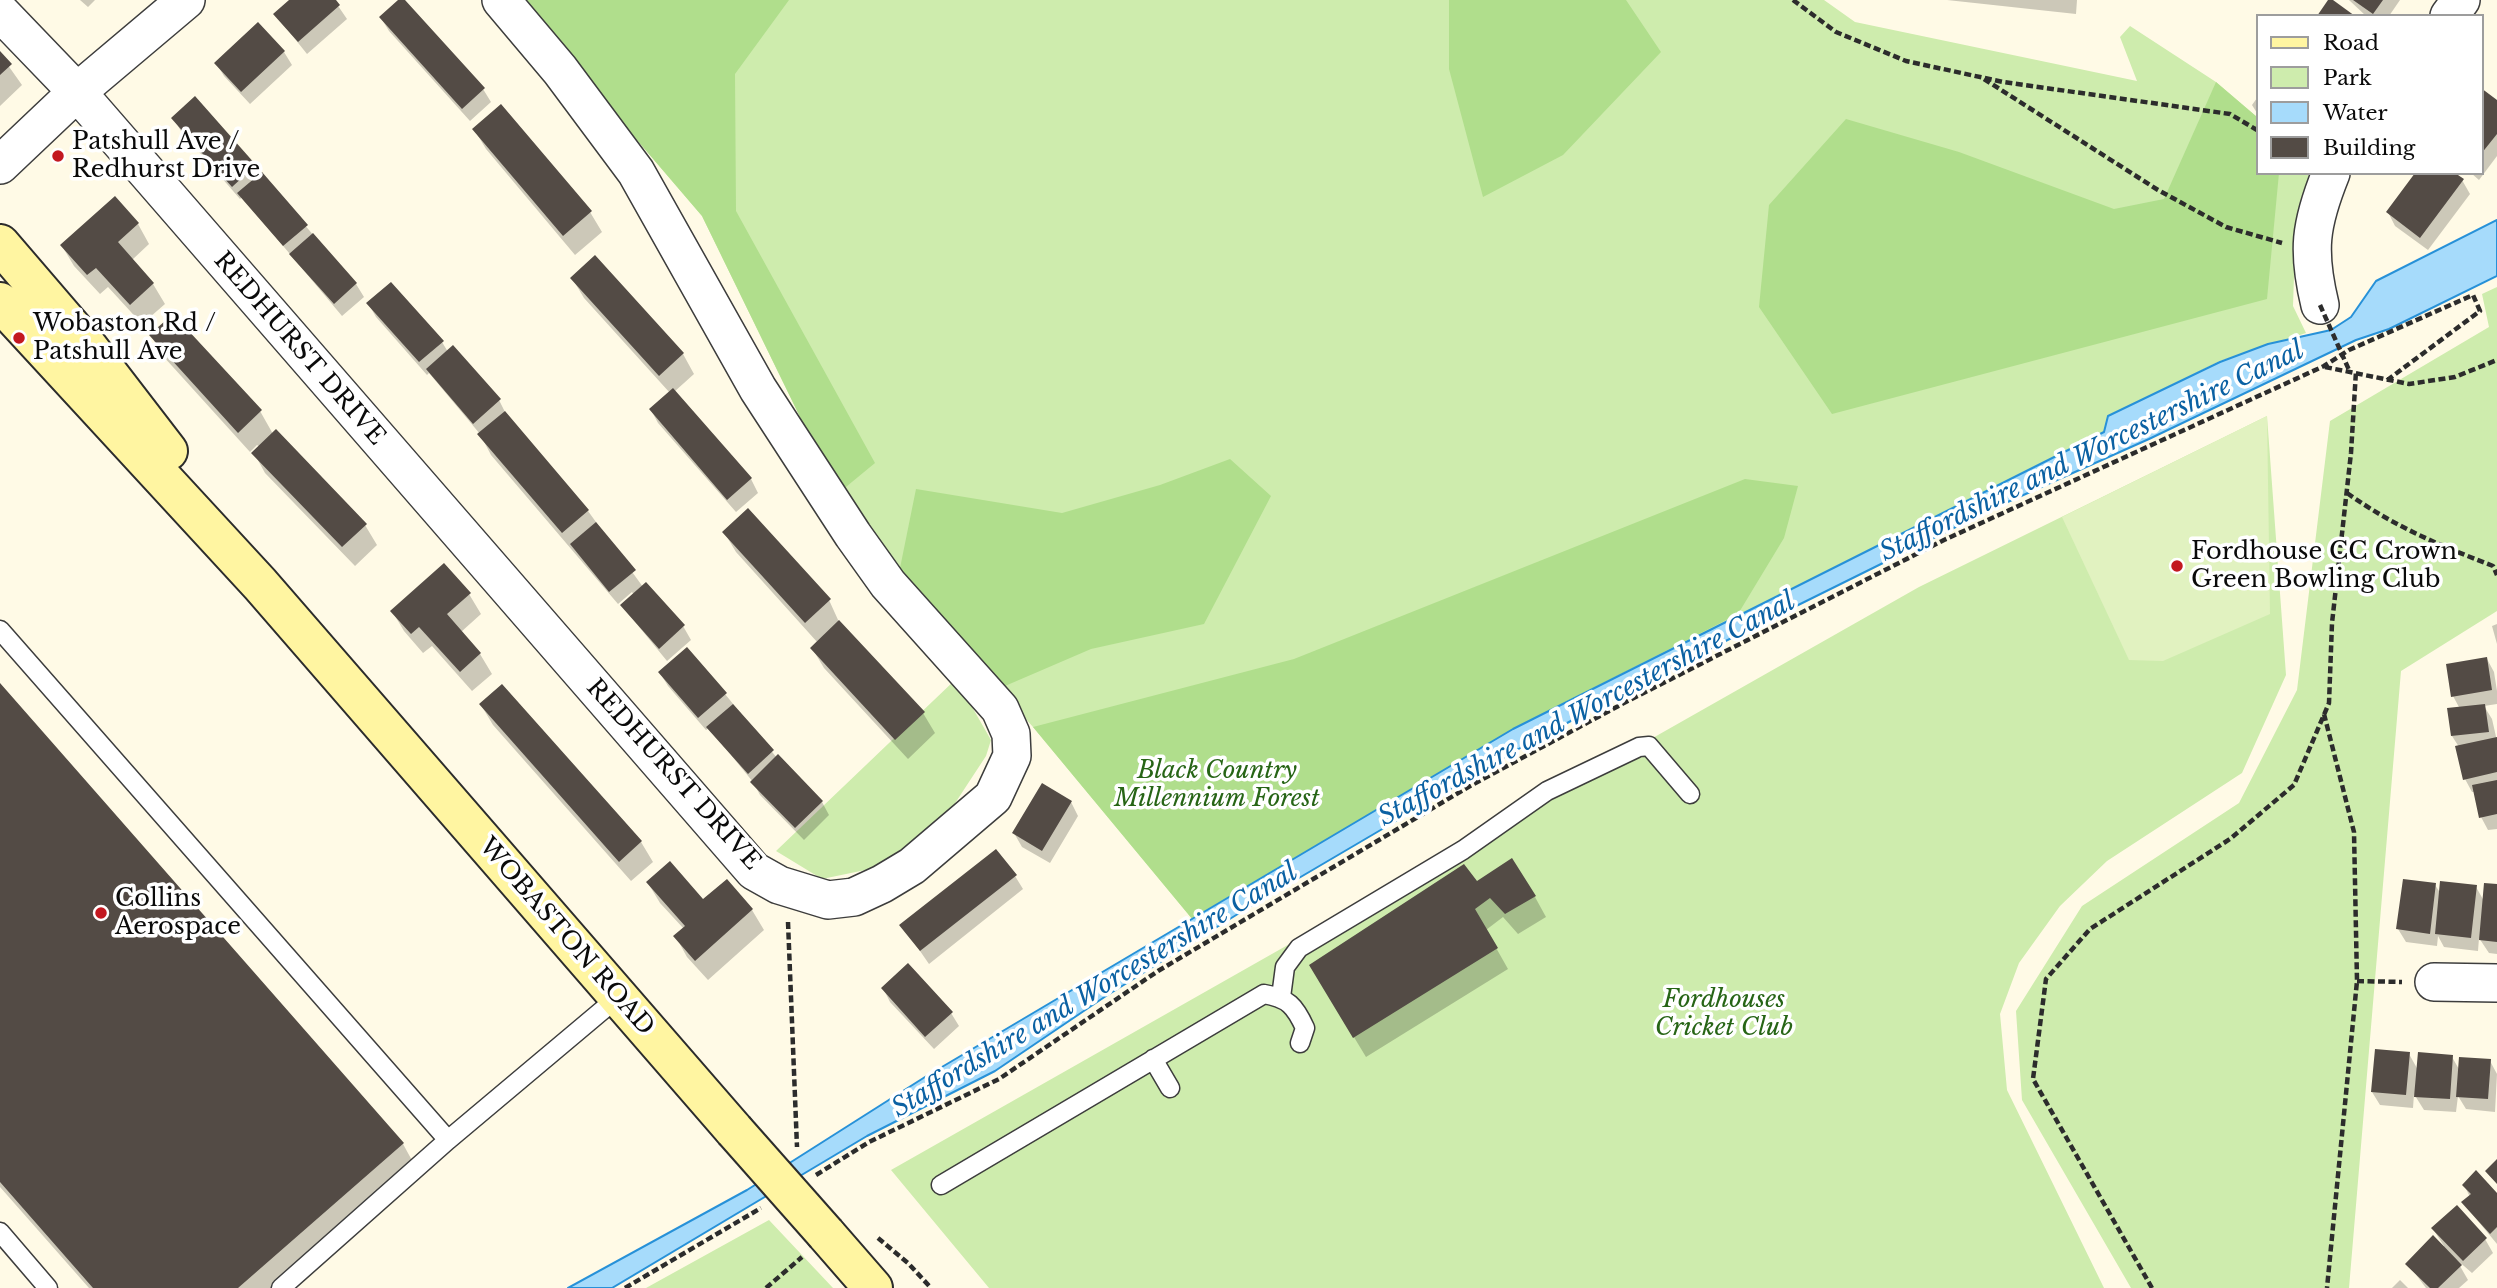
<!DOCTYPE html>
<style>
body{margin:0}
#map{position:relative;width:2497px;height:1288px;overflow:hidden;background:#fffae6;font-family:"Libre Baskerville",serif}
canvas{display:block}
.legend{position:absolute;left:2256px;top:14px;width:228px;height:161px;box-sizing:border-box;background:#fff;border:2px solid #9d9d9d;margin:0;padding:9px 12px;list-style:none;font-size:21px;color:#0a0a0a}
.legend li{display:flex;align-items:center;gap:14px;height:35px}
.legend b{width:35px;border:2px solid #9d9d9d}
</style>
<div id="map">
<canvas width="2497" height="1288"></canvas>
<ul class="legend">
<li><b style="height:9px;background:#fff5a1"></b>Road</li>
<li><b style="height:19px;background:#ceecad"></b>Park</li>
<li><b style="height:19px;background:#a6dbfb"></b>Water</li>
<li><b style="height:19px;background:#534b45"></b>Building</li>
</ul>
</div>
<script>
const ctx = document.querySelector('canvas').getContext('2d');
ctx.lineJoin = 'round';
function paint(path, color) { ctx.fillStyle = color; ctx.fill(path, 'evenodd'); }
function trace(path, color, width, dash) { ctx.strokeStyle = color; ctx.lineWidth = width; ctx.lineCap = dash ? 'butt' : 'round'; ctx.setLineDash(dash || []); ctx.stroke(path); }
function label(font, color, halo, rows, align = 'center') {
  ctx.font = font + ' "Libre Baskerville",serif'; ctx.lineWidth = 7; ctx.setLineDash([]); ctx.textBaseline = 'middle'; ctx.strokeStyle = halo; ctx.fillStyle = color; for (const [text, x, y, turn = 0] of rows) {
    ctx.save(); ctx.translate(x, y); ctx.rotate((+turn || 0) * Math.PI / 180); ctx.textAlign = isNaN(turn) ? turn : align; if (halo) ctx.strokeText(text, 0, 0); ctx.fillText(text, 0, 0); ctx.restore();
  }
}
paint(new Path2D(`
 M517 0H1824L1855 22 2137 81 2120 37 2130 26 2216 82 2257 117V173H2309L2295 246 2293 306 2306 333 2220 361 2108 416 2105 432 1513 729 1193 920 1033 727 898 578 821 460 702 216Z
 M2497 287V611L2401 671 2349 1288H2131L2022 1100 2016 1011 2082 906 2239 803 2297 690 2330 421 2489 327 2482 294Z
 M2267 416 2286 675 2242 773 2107 861 2060 906 2019 963 2000 1014 2007 1090 2104 1288H989L891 1170 1919 587Z
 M956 679 991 740 986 756 946 817 875 868 822 879 776 851Z
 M769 1220 833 1288H646Z`), '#ceecad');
paint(new Path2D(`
 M517 0H789L735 74 736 211 875 463 841 491 821 460 702 216Z
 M1449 0H1626L1661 52 1563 155 1483 197 1449 69Z
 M2216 82 2257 117V173H2279L2267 299 1832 414 1759 307 1769 205 1846 119 1959 152 2114 209 2164 199Z
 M1230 459 1271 496 1204 624 1091 649 998 689 898 578 916 489 1062 513 1160 485Z
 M1745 479 1798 486 1784 538 1738 614 1513 729 1193 920 1033 727 1294 659Z`), '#b0de8c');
paint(new Path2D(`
 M2267 416 2270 614 2163 661 2129 660 2062 517Z`), '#e1f2c0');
const water = new Path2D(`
 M2497 220V276L2389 329 2356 340 2149 439 1992 509 1661 673 1522 747 1241 912 1106 996 995 1071 867 1136 612 1288H568L747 1190 925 1077 1513 729 2104 432 2108 416 2220 362 2268 344 2331 330 2351 317 2376 281Z`);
paint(water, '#a6dbfb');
trace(water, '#2791d8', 2);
paint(new Path2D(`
 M80 0H95L88 7Z
 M292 0H334L347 19 307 54 275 14Z
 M403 0 483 89 491 102 470 121 389 31 381 18Z
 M1947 0H2077L2076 14Z
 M2349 0H2400L2389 16H2366Z
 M284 52 292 65 250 104 224 76 216 63Z
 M0 54 22 85 0 106Z
 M2481 90 2497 102V156L2479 180 2471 173H2481Z
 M2257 98V113L2252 105Z
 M195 99 356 284 364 297 342 316 242 197 240 199 181 131 173 118Z
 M474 129 590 212 602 232 575 255 486 149Z
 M2462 180 2470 194 2428 250 2395 226 2388 212Z
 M115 199 138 224 149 244 132 260 153 284 165 304 142 324 108 287 100 294 74 266 62 246Z
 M572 278 683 354 694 374 674 392 751 479 758 493 736 512 658 423 651 410 670 393 584 298Z
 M368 303 442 342 448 352 499 400 506 414 588 511 643 587 646 584 683 626 691 640 667 661 622 606 634 595 632 592 618 604 491 455 480 434 429 373 427 375 376 317Z
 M151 336 260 411 273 434 365 525 377 545 355 566 265 473 254 453 260 447 257 445 250 452 163 356Z
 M724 532 829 600 839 622 923 713 935 733 908 759 824 668 812 648 818 643 736 552Z
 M469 594 481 614 461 632 480 654 492 674 472 691 432 646 423 653 404 631 392 611Z
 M2497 624V644L2492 626Z
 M2487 659 2494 672 2497 691V704L2484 706 2492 719 2497 741V829L2488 830 2481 817 2475 792H2472L2465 779 2459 747 2452 736 2449 710 2460 709 2453 696Z
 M660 673 725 694 777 758 822 802 829 815 804 840 760 795 753 782 709 728 706 730 668 686Z
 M0 685 403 1144 414 1164 273 1288H89L0 1187Z
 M502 686 641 842 653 862 631 881 493 725 481 705Z
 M1071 802 1078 816 1050 863 1022 847 1014 833Z
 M1015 876 1023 889 929 964 902 925Z
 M726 881 752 910 764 930 708 980 687 957 676 937 684 929 660 903 648 883 703 902Z
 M1476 884 1535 897 1546 917 1518 934 1503 917 1486 930 1508 969 1366 1057 1323 986Z
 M2435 885 2441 894 2476 887 2484 901 2497 886V954L2489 953 2479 938 2478 951 2444 947 2438 936 2437 946 2406 942 2398 929Z
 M883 988 951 1013 959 1026 934 1049 890 1002Z
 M2409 1054 2418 1070 2452 1057 2460 1071 2490 1061 2497 1074 2495 1112 2466 1109 2458 1096 2456 1112 2424 1110 2414 1094 2413 1108 2380 1105 2372 1092Z
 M2464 1185 2497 1196V1244L2463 1203 2470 1197Z
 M2433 1229 2485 1239 2493 1253 2472 1273 2456 1259 2468 1280 2459 1288H2426L2408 1264 2444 1246Z
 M2400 1280 2408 1288H2392Z`), '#0003');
paint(new Path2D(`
 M289 0H336L340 5 298 42 273 14Z
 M398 0H405L485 88 462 109 379 17Z
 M2328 0H2333L2355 16H2317Z
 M2353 0H2383L2373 14Z
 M258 22 285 51 241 92 214 63Z
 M0 51 12 64 0 75Z
 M2481 88 2497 100V134L2481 154Z
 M195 96 256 165 232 187 171 118Z
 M501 104 592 211 563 236 472 129Z
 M262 172 308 225 283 246 237 193Z
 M2415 173H2455L2464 179 2420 238 2386 212Z
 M115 196 139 223 118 242 154 283 130 305 96 268 87 275 60 245Z
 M313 233 357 283 334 304 289 254Z
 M595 255 684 353 659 376 570 278Z
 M391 282 444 341 419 362 366 303Z
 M173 314 262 410 238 433 149 335Z
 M453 345 501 399 473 424 426 369Z
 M673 388 752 478 727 500 649 409Z
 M505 411 589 510 562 533 477 434Z
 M276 429 367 524 342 547 251 453Z
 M748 508 831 599 805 623 722 532Z
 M596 522 636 570 609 592 570 544Z
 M444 563 471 593 447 614 481 653 460 672 419 627 411 634 390 611Z
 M646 582 685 625 659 649 620 605Z
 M839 620 925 712 895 740 810 648Z
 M687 647 727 693 698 718 658 672Z
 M2487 657 2492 690 2451 697 2446 664Z
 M0 683 404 1143 238 1288H93L0 1182Z
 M502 684 642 841 619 862 479 704Z
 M733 704 774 750 748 774 706 727Z
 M2485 704 2489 732 2451 736 2447 708Z
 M2497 737V772L2463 780 2455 746Z
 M778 754 823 801 795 828 750 782Z
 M2497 780V814L2479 818 2472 785Z
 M1042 783 1072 801 1042 851 1012 833Z
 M996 849 1017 875 920 951 899 925Z
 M1512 858 1536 896 1505 914 1490 898 1475 909 1498 948 1353 1038 1309 965 1464 864 1477 881Z
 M670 861 703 899 727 879 753 909 695 961 673 936 685 926 646 882Z
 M2403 879 2436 883 2430 934 2396 929Z
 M2440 881 2477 885 2471 938 2435 934Z
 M2484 883 2497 884V942L2479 940Z
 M908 963 953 1012 925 1037 881 988Z
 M2375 1049 2410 1052 2406 1095 2371 1092Z
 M2418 1052 2453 1055 2450 1099 2414 1097Z
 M2459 1057 2491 1059 2488 1099 2456 1097Z
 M2497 1159V1184L2485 1171Z
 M2476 1170 2497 1193V1227L2490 1234 2461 1202 2471 1194 2462 1185Z
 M2457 1205 2487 1238 2463 1261 2431 1228Z
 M2433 1235 2462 1265 2438 1288H2430L2405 1264Z`), '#534b45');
const lane = new Path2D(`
 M0 630 448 1140 281 1288
 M1281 997 1285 967 1299 948 1463 850 1547 791 1639 747 1649 746 1690 794
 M1153 1059 1170 1088
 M448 1140 617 998
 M941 1185 1264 994C1288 998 1295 1006 1305 1028L1300 1043
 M0 1232 48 1288`);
const street = new Path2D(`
 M0 12 77 92 754 871 779 885 828 900 854 897 882 884 912 866 993 797 1012 756 1011 734 1000 709 888 584 853 535 758 389 636 172 560 70 501 0
 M2449 16 2461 0
 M0 165 77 92 186 0
 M2320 305C2307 251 2310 225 2331 173
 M2434 982 2497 983`);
const secondary = new Path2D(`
 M0 244 85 343 168 451
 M0 302 260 584 734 1130
 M826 1234 873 1288`);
trace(lane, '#3d3d3d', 21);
trace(street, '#3d3d3d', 40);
trace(secondary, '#2c2c2c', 42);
trace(new Path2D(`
 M1793 0 1836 32 1906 61 2003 82 2230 114 2257 130
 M1984 79 2158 190 2226 227 2282 243
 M2325 367 2409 384 2455 377 2497 360
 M2347 493C2395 527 2439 545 2493 566L2497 575
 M2324 714 2354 832 2357 981 2327 1288
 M788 922 797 1147
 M2357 981 2402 982
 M816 1175 869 1142 999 1079 1158 971 1470 786 1622 704 1944 540 2324 366 2349 350 2473 295 2480 311 2386 381
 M878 1238 908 1263 931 1288
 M625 1288 761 1208
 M766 1288 802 1257
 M2152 1288 2033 1079 2046 979 2090 929 2230 839 2294 785 2329 703 2332 623 2351 453 2356 371`), '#2c2c2c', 4.5, [7, 3.5]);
trace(lane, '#fff', 18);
trace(street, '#fff', 37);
trace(secondary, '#fff5a1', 38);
const secondaryBridge = new Path2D(`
 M734 1130 826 1234`);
trace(secondaryBridge, '#2c2c2c', 42, []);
trace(new Path2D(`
 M2320 305 2349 370`), '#2c2c2c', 4.5, [7, 3.5]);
trace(secondaryBridge, '#fff5a1', 38);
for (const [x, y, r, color] of [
 [58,156,7,"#c31820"],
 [19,338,7,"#c31820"],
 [2177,566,7,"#c31820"],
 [101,913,7,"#c31820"]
]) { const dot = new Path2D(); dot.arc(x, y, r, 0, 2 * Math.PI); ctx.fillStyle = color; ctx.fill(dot); trace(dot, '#fff', 2.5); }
label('24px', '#0a0a0a', '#fff', [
 ["Patshull Ave /",72,142],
 ["Redhurst Drive",72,170],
 ["Wobaston Rd /",33,324],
 ["Patshull Ave",33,352],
 ["Fordhouse CC Crown",2191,552],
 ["Green Bowling Club",2191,580],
 ["Collins",115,899],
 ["Aerospace",115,927]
], 'left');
label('24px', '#0a0a0a', '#fff', [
 ["REDHURST DRIVE",299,349,49],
 ["REDHURST DRIVE",673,775,48],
 ["WOBASTON ROAD",566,937,49]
]);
label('italic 24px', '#276516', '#fff', [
 ["Black Country",1217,771],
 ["Millennium Forest",1217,799],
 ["Fordhouses",1724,1000],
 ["Cricket Club",1724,1028]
]);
label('italic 26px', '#0b61a3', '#fff', [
 ["Staffordshire and Worcestershire Canal",2092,452,-26],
 ["Staffordshire and Worcestershire Canal",1587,710,-28],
 ["Staffordshire and Worcestershire Canal",1095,991,-31]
]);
</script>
